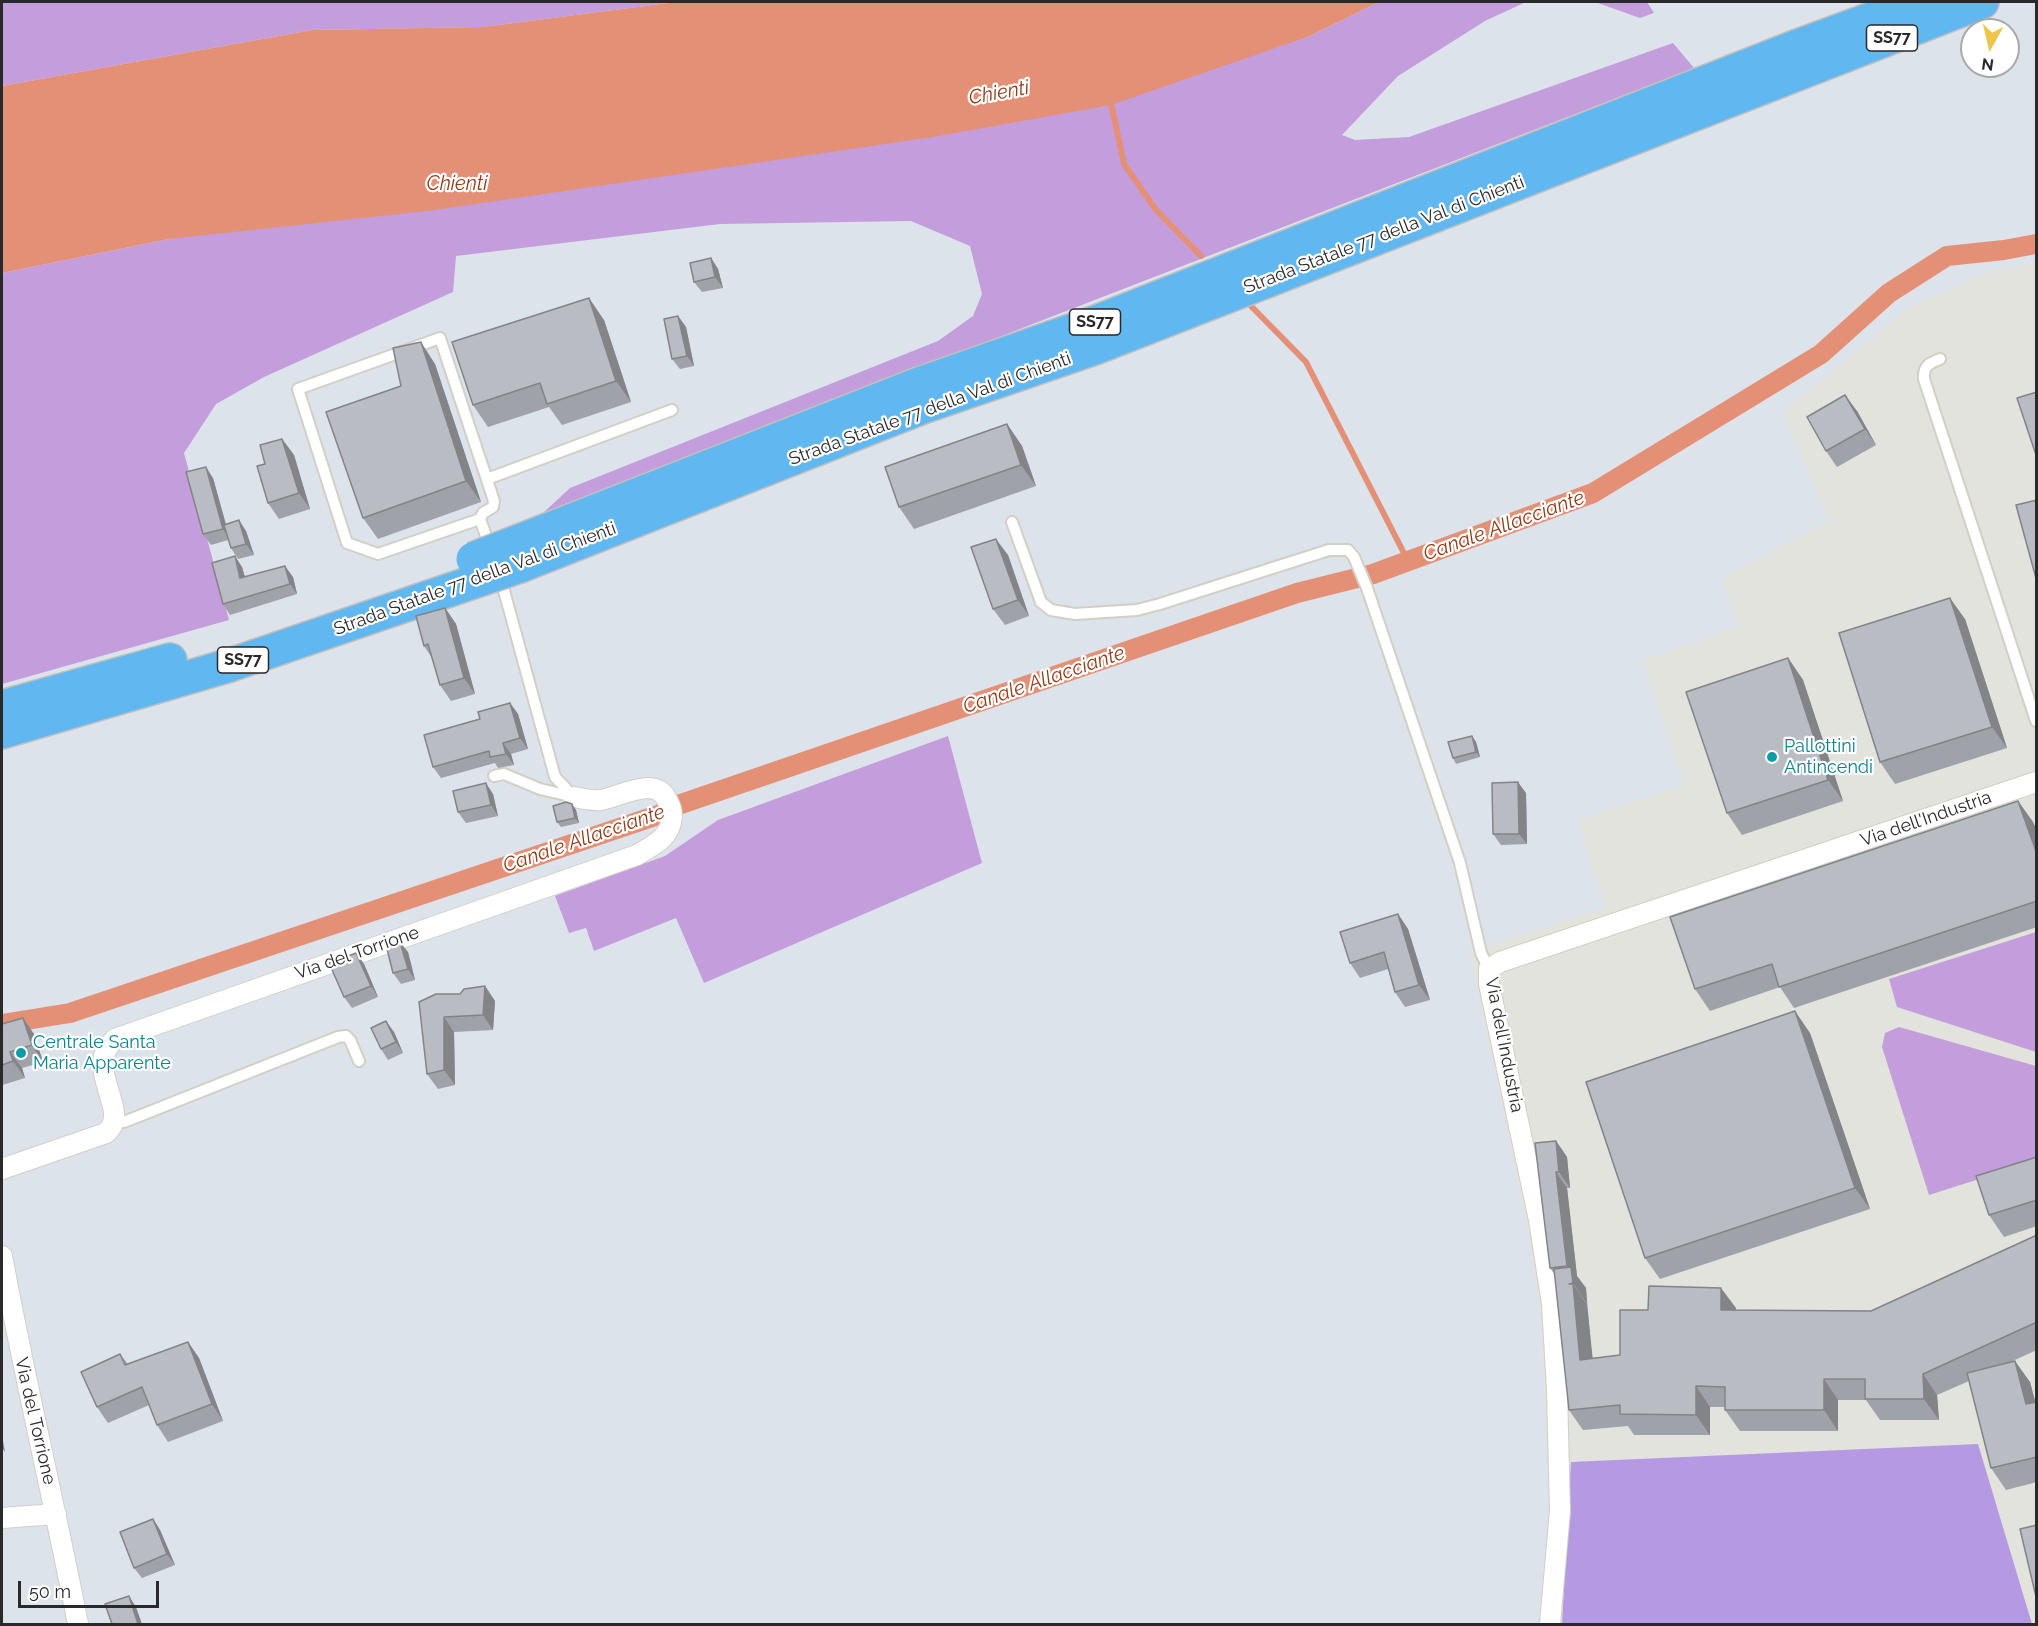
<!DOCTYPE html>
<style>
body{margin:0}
#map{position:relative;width:2038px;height:1626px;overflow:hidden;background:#dce3ea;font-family:Raleway,sans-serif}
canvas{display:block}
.frame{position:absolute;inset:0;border:3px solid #292929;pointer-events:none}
.north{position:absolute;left:1960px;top:18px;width:60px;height:60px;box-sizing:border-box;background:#fff;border:2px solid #a9a9a9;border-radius:50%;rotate:188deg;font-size:16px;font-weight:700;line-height:24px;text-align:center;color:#292929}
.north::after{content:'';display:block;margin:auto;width:21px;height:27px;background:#eac649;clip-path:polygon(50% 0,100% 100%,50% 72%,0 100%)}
.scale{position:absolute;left:18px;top:1581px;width:141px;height:27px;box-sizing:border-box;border:3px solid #292929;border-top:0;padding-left:8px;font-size:18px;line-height:21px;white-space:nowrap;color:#292929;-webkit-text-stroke:4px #fff;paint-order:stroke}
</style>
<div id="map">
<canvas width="2038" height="1626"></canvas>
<div class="frame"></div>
<div class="north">N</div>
<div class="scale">50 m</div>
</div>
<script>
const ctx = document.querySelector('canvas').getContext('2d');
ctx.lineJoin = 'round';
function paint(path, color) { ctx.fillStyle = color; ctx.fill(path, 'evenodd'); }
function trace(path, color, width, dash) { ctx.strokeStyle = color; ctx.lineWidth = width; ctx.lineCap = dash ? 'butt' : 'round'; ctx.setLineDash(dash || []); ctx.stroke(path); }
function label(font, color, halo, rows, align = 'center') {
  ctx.font = font + ' Raleway,sans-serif'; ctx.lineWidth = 4.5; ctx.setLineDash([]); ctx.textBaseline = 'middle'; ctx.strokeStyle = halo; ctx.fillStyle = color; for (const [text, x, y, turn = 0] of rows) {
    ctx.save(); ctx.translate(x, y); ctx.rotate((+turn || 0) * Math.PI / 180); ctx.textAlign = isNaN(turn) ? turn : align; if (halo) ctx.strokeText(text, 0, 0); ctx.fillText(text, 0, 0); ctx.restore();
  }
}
paint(new Path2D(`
 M2036 263V1624H2032L1977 1444 1547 1463 1546 1423 1540 1309 1527 1224 1470 952 1605 907 1577 820 1685 785 1642 660 1738 627 1722 578 1829 521 1783 412 1908 308 1984 273Z`), '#e1e3dc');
paint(new Path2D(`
 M2 2H676L483 27 312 30 2 86Z
 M1379 2H1526L1485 21 1398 76 1342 135 1355 140 1409 137 1673 43 1694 68 542 514 570 488 938 341 973 316 982 294 970 246 911 221 720 224 456 256 453 292 264 377 216 404 184 453 229 620 2 684V273L169 239 1310 36Z
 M1595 2H1647L1654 13 1640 18Z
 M948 736 982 863 704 983 676 918 594 951 586 928 569 933 555 896 665 856 718 820Z
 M2036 932V1052L1897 1007 1889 979Z
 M1899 1027 2036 1066V1161L1929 1195 1882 1047 1885 1033Z`), '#c49ddc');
paint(new Path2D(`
 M1978 1444 2032 1624H1562L1571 1462Z`), '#b699e3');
paint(new Path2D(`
 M676 2H1379L1310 36 1111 105 933 137 428 211 169 239 2 273V86L312 30 483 27Z`), '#e49077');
trace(new Path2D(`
 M1110 98 1124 164 1156 210 1201 256
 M1251 306 1306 362 1408 561`), '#e49077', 6);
trace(new Path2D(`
 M2 1024 70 1013 661 814 678 805 1297 593 1373 574 1593 493 1821 354 1889 293 1947 256 2004 250 2036 244`), '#e49077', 20);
const lane = new Path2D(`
 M440 338 494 501 493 507 483 513 480 519 378 554 347 543 298 389Z
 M1940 359C1929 363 1923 366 1924 379L2036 721
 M487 479 672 410
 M480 519 490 547
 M1012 522 1041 602 1051 610 1075 614 1137 610 1160 604 1329 550H1348L1354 557 1367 588 1460 863 1481 953 1489 969
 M500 576 555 777 574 797
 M494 776 504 774 540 789 570 796
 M114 1122H124L338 1037 346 1036 350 1040 359 1061`);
const street = new Path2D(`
 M2 1169 106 1133C133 1111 81 1068 115 1039L637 855C653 845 671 838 672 816 672 809 670 804 666 798 654 776 619 797 601 800 591 801 583 799 574 797
 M2 1256C25 1380 54 1502 78 1624
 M2 1518 56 1514
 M1550 1624 1560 1511 1557 1391 1552 1304 1539 1220 1489 984V969L1500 962 2036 782`);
const highway = new Path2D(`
 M509 545 916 385 1096 322 1795 47 1917 2
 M520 566 923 407 1095 348 1982 2
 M2 707 170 660
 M2 732 227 666 482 579`);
trace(lane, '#d2cfc4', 14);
trace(street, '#d2cfc4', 22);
trace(highway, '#bfbfbf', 36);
trace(lane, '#fff', 10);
trace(street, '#fff', 20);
trace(highway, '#61b7f0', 33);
const highwayBridge = new Path2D(`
 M473 559 509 545
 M482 579 520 566`);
trace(highwayBridge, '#bfbfbf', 36, []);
trace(highwayBridge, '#61b7f0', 33);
paint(new Path2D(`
 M711 258 718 269 723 288 702 292 694 282Z
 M678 316 686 327 694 366 680 369 672 359Z
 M604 320 631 402 562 425 549 407 488 427 473 405Z
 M435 364 481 502 378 539 363 518 401 386Z
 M1857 411 1876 445 1837 467 1826 451Z
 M1007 424 1022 446 1036 486 914 529 899 507Z
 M282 439 294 455 310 509 279 519 268 503 265 464Z
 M213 478 226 524 246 531 254 555 238 559 231 548 228 540 211 545 203 534Z
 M1008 555 1029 616 1005 625 993 609Z
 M242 567 245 577H293L297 594 230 615 223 604Z
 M445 608 456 624 475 694 451 701 440 685 432 658 424 646Z
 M1965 619 2007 748 1895 784 1880 762Z
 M1788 658 1803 680 1843 801 1742 835 1727 813Z
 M510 703 518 714 528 749 511 754 514 765 498 768 495 763 441 778 433 767 480 719Z
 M1472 736 1476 742 1480 757 1456 764 1453 758Z
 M1526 793 1527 844 1501 845 1493 834Z
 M493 794 498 816 466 823 458 812Z
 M2018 801 2033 822 2037 831V927L1794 1008 1780 987 1710 1011 1695 989Z
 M572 804 576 810 579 823 561 827 557 822Z
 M1398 914 1408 929 1430 1000 1405 1007 1395 992 1388 969 1360 978 1350 963Z
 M408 952 415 980 401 984 393 973Z
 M356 953 364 964 378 997 352 1008 344 997Z
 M485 986 495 1001 493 1030 454 1032 455 1085 438 1089 427 1074 419 1002 460 994Z
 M2 1024 34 1034 43 1062 22 1068 25 1078 2 1085Z
 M394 1032 403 1053 388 1060 381 1049Z
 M1810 1033 1870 1209 1660 1279 1645 1258Z
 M1556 1141 1567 1157 1570 1188H1567L1577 1276 1586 1288 1592 1358 1620 1355 1736 1308V1310L1871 1311 2037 1235V1350L2008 1363 2030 1382 2035 1402H2037V1482L2006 1490 1991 1468 1969 1381 1937 1395 1939 1420H1880L1866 1400H1838V1431H1740L1725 1410V1407H1710V1435H1634L1628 1426 1583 1430 1569 1410 1555 1275 1550 1268Z
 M2037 1157V1226L2004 1237 1989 1215Z
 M188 1342 199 1358 223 1421 168 1442 157 1425 149 1405 108 1423 97 1407 120 1354 128 1364Z
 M153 1519 160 1530 175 1565 142 1578 134 1568Z`), '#9fa2a8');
paint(new Path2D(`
 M711 258 718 269 723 288 715 277Z
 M589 298 604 320 631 402 616 381Z
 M678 316 686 327 694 366 687 356Z
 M421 342 435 364 481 502 466 481Z
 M1845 395 1857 411 1876 445 1865 429Z
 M1007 424 1022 446 1036 486 1021 465Z
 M282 439 294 455 310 509 299 493Z
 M206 467 213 478 230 540 223 529Z
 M239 520 246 531 254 555 246 544Z
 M996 539 1008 555 1029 616 1018 600Z
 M235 556 242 567 248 589 240 578Z
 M285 566 293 577 297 594 290 584Z
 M1950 598 1965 619 2007 748 1992 727Z
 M445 608 456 624 475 694 464 678Z
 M1788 658 1803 680 1843 801 1828 780Z
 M510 703 518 714 528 749 520 738Z
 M1472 736 1476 742 1480 757 1476 752Z
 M503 743 511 754 514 765 506 754Z
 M1518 782 1526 793 1527 844 1519 834Z
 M486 783 493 794 498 816 491 805Z
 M2018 801 2033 822 2037 831V854Z
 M572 804 576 810 579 823 575 818Z
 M1398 914 1408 929 1430 1000 1419 985Z
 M400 942 408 952 415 980 408 969Z
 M356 953 364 964 378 997 371 986Z
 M485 986 495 1001 493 1030 483 1015Z
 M1795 1011 1810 1033 1870 1209 1855 1188Z
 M444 1017 454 1032 455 1085 444 1070Z
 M23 1018 34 1034 43 1062 32 1045Z
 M386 1021 394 1032 403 1053 396 1042Z
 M10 1052 22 1068 25 1078 13 1061Z
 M1556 1141 1567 1157 1570 1188 1559 1172Z
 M1556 1172 1567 1188 1577 1276 1586 1288 1587 1304 1573 1283 1572 1273 1567 1266Z
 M1573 1284 1587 1305 1595 1380 1580 1360Z
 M1721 1288 1736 1308 1735 1331 1721 1310Z
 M188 1342 199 1358 223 1421 212 1404Z
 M2015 1361 2030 1382 2037 1408 2026 1404Z
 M1923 1374 1937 1395 1939 1420 1924 1399Z
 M1824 1379 1838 1400V1431L1824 1410Z
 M1696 1386 1710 1407V1435L1696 1415Z
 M2 1435 5 1452 2 1448Z
 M153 1519 160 1530 175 1565 167 1554Z
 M129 1596 136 1607 142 1624H138Z`), '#828488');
const building = new Path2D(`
 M711 258 715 277 694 282 690 263Z
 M589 298 616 381 547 404 540 383 473 405 452 342Z
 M678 316 687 356 672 359 664 319Z
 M421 342 466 481 363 518 326 412 401 386 393 348Z
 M2037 392V458L2017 398Z
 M1845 395 1865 429 1826 451 1807 417Z
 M1007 424 1021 465 899 507 885 467Z
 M282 439 299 493 268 503 257 466 265 464 260 445Z
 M206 467 223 529 203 534 186 472Z
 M2037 500V582L2016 505Z
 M239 520 246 544 231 548 224 525Z
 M996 539 1018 600 993 609 971 547Z
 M235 556 240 578 285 566 290 584 223 604 212 563Z
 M1950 598 1992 727 1880 762 1839 633Z
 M445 608 464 678 440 685 428 644 424 646 416 616Z
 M1788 658 1828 780 1727 813 1686 692Z
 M510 703 520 738 503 743 506 754 490 757 489 751 433 767 424 735 480 719 478 712Z
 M1472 736 1476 752 1453 758 1448 742Z
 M1518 782 1519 834H1493L1492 783Z
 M486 783 491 805 458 812 453 791Z
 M2018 801 2037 854V901L1779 987 1772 964 1695 989 1670 917Z
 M566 802 572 804 575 818 557 822 553 806Z
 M1398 914 1419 985 1395 992 1384 952 1350 963 1340 932Z
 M400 942 408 969 393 973 386 945Z
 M356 953 371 986 344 997 329 963Z
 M485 986 483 1015 444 1017V1070L427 1074 419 1002 436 994H460L464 989Z
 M1795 1011 1855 1188 1645 1258 1586 1082Z
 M23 1018 32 1045 10 1052 13 1061 2 1065V1024Z
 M386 1021 396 1042 381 1049 371 1028Z
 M1556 1141 1559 1172H1556L1567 1266 1550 1268 1535 1143Z
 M2037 1157V1200L1989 1215 1976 1176Z
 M2037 1235V1322L1923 1374 1924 1399H1865V1379H1824V1410H1725V1387L1696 1386V1415L1620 1414V1405L1569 1410 1554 1269 1571 1267 1573 1283 1569 1284H1573L1580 1360 1620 1355V1310H1648L1649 1286 1721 1288V1310L1871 1311Z
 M188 1342 212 1404 157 1425 142 1387 97 1407 81 1372 120 1354 125 1365Z
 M2015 1361 2026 1404 2037 1402V1457L1991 1468 1967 1373Z
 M153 1519 167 1554 134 1568 120 1532Z
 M2037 1525V1601L2020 1529Z
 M129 1596 138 1624H112L105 1604Z`);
paint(building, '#b9bcc3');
trace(building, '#828488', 1.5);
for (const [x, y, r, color] of [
 [1772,757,6,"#0f9aa8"],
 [21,1053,6,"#0f9aa8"]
]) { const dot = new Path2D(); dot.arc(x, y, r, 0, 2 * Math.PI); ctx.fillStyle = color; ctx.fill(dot); trace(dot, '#fff', 2); }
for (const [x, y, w] of [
 [1892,38,51],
 [1095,322,51],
 [243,660,51]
]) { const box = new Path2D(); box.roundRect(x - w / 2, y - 13, w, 26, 4.5); ctx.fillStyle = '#fff'; ctx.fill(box); trace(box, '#292929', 1.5); }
label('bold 16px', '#292929', null, [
 ["SS77",1892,38],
 ["SS77",1095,322],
 ["SS77",243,660]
]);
label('18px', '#292929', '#fff', [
 ["Strada Statale 77 della Val di Chienti",1384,235,-21],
 ["Strada Statale 77 della Val di Chienti",930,409,-20],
 ["Strada Statale 77 della Val di Chienti",475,579,-20],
 ["Via dell'Industria",1926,819,-19],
 ["Via del Torrione",357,953,-19],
 ["Via dell'Industria",1504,1045,79],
 ["Via del Torrione",35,1421,77]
]);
label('18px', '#0d838f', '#fff', [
 ["Pallottini",1784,747],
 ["Antincendi",1784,768],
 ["Centrale Santa",33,1043],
 ["Maria Apparente",33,1064]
], 'left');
label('italic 20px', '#8e3c18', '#fff', [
 ["Chienti",999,93,-10],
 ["Chienti",457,184],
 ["Canale Allacciante",1504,526,-20],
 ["Canale Allacciante",1044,680,-19],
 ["Canale Allacciante",584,839,-19]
]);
</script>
